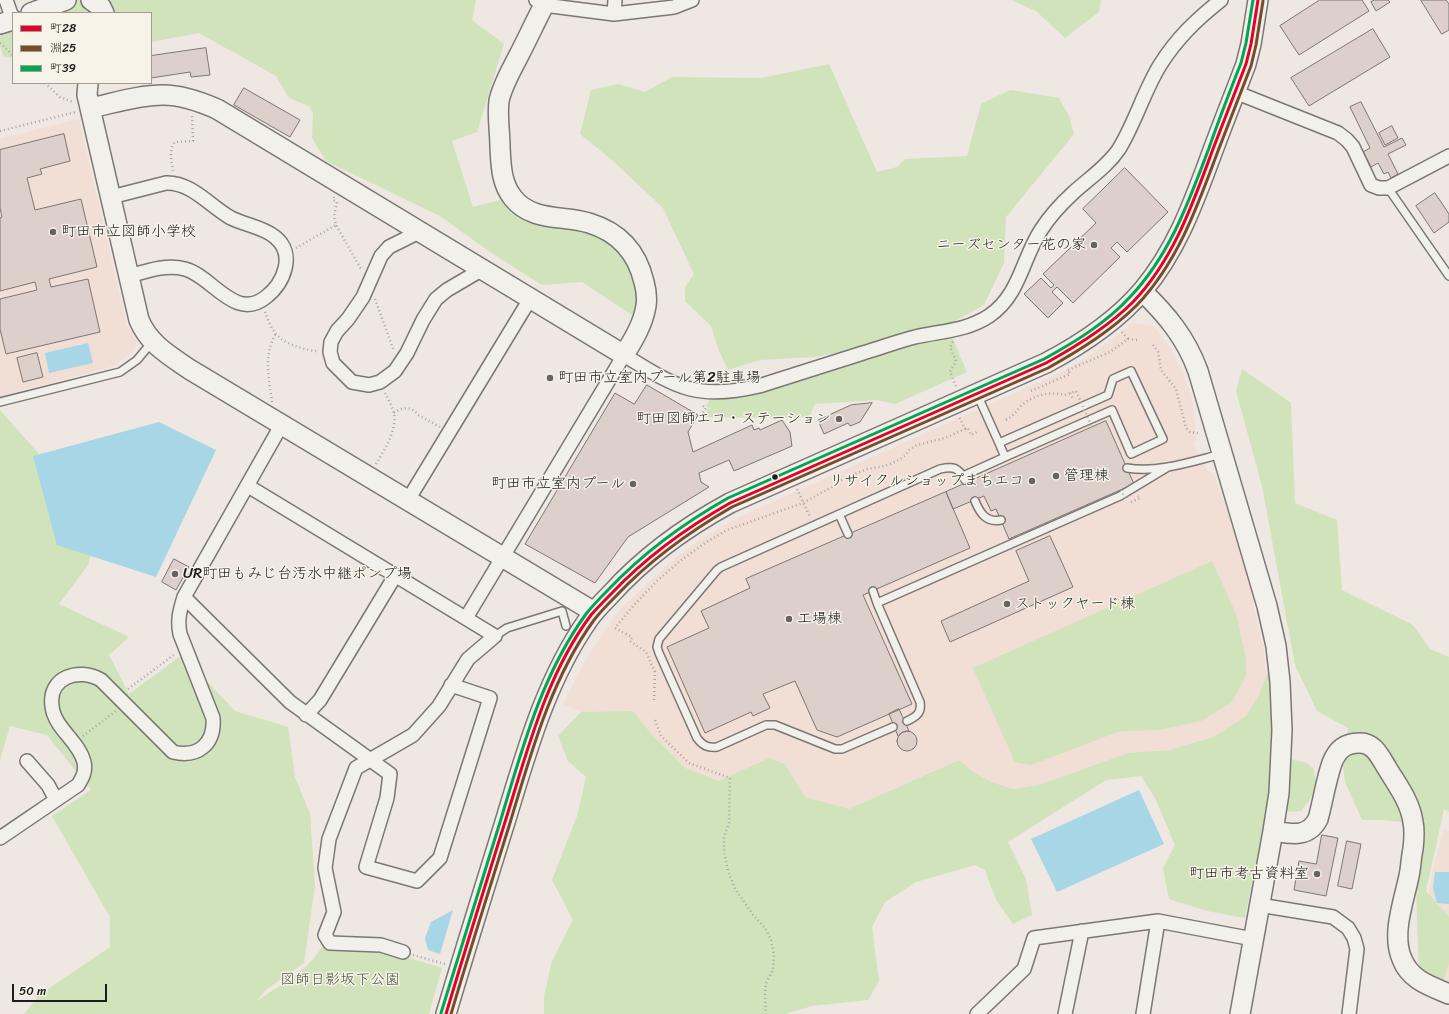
<!DOCTYPE html>
<meta charset="utf-8">
<style>
body{margin:0}
#map{position:relative;width:1449px;height:1014px;overflow:hidden;background:#efe7e1;font-family:Sriracha,"Klee One",sans-serif}
canvas{display:block}
.legend{position:absolute;left:12px;top:12px;width:140px;height:72px;box-sizing:border-box;background:#f7f3e8;border:1px solid #9f9d96;margin:0;padding:5px 7px;list-style:none;font-size:12px;color:#1c1c1c}
.legend li{display:flex;align-items:center;gap:8px;height:20px}
.legend b{width:20px;border:1px solid #9f9d96}
.scale{position:absolute;left:12px;top:984px;width:95px;height:18px;box-sizing:border-box;border:2px solid #1c1c1c;border-top:0;padding-left:5px;font-size:12px;line-height:14px;white-space:nowrap;color:#1c1c1c;-webkit-text-stroke:3px #f7f3e8;paint-order:stroke}
</style>
<div id="map">
<canvas width="1449" height="1014"></canvas>
<ul class="legend">
<li><b style="height:5px;background:#e4002b"></b>町28</li>
<li><b style="height:5px;background:#7a4b2a"></b>淵25</li>
<li><b style="height:5px;background:#00a651"></b>町39</li>
</ul>
<div class="scale">50 m</div>
</div>
<script>
const ctx = document.querySelector('canvas').getContext('2d');
ctx.lineJoin = 'round';
function paint(path, color) { ctx.fillStyle = color; ctx.fill(path, 'evenodd'); }
function trace(path, color, width, dash) { ctx.strokeStyle = color; ctx.lineWidth = width; ctx.lineCap = dash ? 'butt' : 'round'; ctx.setLineDash(dash || []); ctx.stroke(path); }
function label(font, color, halo, rows, align = 'center') {
  ctx.font = font + ' Sriracha,"Klee One",sans-serif'; ctx.lineWidth = 3; ctx.setLineDash([]); ctx.textBaseline = 'middle'; ctx.strokeStyle = halo; ctx.fillStyle = color; for (const [text, x, y, turn = 0] of rows) {
    ctx.save(); ctx.translate(x, y); ctx.rotate((+turn || 0) * Math.PI / 180); ctx.textAlign = isNaN(turn) ? turn : align; if (halo) ctx.strokeText(text, 0, 0); ctx.fillText(text, 0, 0); ctx.restore();
  }
}
paint(new Path2D(`
 M79 119 127 326 137 342 134 350 114 366 0 396V139Z
 M1132 323 1152 325 1169 347 1179 365 1191 394 1194 410 1196 439 1193 444 1206 469 1215 477 1243 556 1264 652 1266 677 1259 695 1246 716 1213 737 1169 750 1128 753 1039 785 1013 789 991 782 972 771 958 760 849 809 805 797 785 764 769 758 719 781 685 768 648 730 635 713 630 711 581 712 563 704 589 654 621 608 672 561 702 539 737 518 1066 370 1102 347Z
 M1444 830 1449 831V987L1430 979 1416 965 1433 869Z`), '#f1ded5');
paint(new Path2D(`
 M56 0H476L472 20 504 44 477 132 452 141 473 207 504 199 527 221 595 233 618 248 637 281V302L635 317 582 282 542 285 490 252 440 216 326 161 312 138 313 113 309 106 289 98 276 76 199 33 151 42V13H46Z
 M1011 0H1101L1099 12 1065 38 1036 11Z
 M13 26V58L3 56 0 46V31Z
 M829 64 877 172 897 167 905 159 967 156 981 104 1010 90 1059 98 1069 116 1074 134 1006 217 1004 263 984 305 951 323 913 330 864 349 814 357 760 360 728 370 718 348 711 326 685 301V287L694 274 663 208 613 161 580 134 591 90 618 84 645 92 672 77 761 78Z
 M952 337 967 372 895 404 876 400 815 404 810 415 799 418 704 417 709 408 706 406 710 399 737 397 916 344Z
 M1242 369 1291 403 1295 503 1337 520 1342 590 1413 625 1430 649 1449 657V812L1444 809 1426 891 1449 917V963L1443 982 1420 976 1418 944 1414 823 1380 820H1362L1345 782 1343 765 1348 728 1317 711 1295 665 1262 486 1236 391Z
 M0 410 46 462 99 528 88 565 59 604 129 637 109 655 129 694 182 655 235 711 288 727 295 777 310 814 315 885 304 963 267 989 257 1000 260 999C282 984 310 969 323 945L373 947 442 968 429 1014H24L39 995 110 947V917L52 816 91 790 47 735 10 726 0 760Z
 M1212 561 1236 614 1246 658V676L1232 702 1201 721 1159 730 1120 731 1031 765 1015 762 973 668Z
 M1269 669 1272 728 1271 754 1307 763 1313 768 1318 789 1301 811 1269 813 1265 820 1245 918 1207 911 1169 899 1163 868 1175 845 1155 798 1141 776 1106 780 1008 842 1026 879 1032 915 1013 924 996 900 985 870 975 865 916 882 885 902 872 927 879 981 868 1000 812 1006 785 1014H544V996L552 961 573 920 552 880 577 816 586 777 568 761 558 736 581 712 630 711 635 713 648 730 685 768 719 781 769 758 785 764 805 797 849 809 959 760 972 771 991 782 1013 789 1039 785 1128 753 1169 750 1213 737 1246 716 1259 695Z`), '#d0e3bb');
paint(new Path2D(`
 M88 343 93 363 49 373 45 353Z
 M159 422 216 450 156 577 57 545 33 456Z
 M1139 790 1164 844 1057 892 1031 839Z
 M1435 872H1449V904L1437 903 1433 888Z
 M453 910 440 954 428 950 425 938 431 922Z`), '#a7d6e7');
const building = new Path2D(`
 M1320 0H1362L1369 11 1299 55 1280 26Z
 M1375 0H1388L1390 2 1376 11 1371 2Z
 M1421 0H1446L1449 4V30L1442 34Z
 M1373 29 1390 57 1309 106 1291 78Z
 M206 48 210 75 191 77 190 72 151 78V56Z
 M244 88 300 120 290 137 234 105Z
 M1361 102 1384 147 1402 138 1406 145 1388 154 1398 174 1391 178 1388 172 1384 174 1378 163 1371 167 1363 152 1370 148 1350 107Z
 M1392 126 1398 138 1385 145 1379 133Z
 M64 134 70 161 40 169 42 174 27 178 35 210 81 199 97 267 49 279 51 287 88 279 100 332 6 354 0 329V299L37 290 35 282 0 291V218L2 217 0 208V150Z
 M1125 168 1168 212 1127 252 1117 242 1111 248 1120 257 1073 303 1057 287 1052 292 1063 303 1048 318 1024 294 1041 278 1051 288 1054 285 1043 274 1096 223 1083 209Z
 M1435 193 1449 214V222L1434 233 1416 206Z
 M37 353 43 377 23 382 17 358Z
 M647 385 698 415 688 432 693 452 752 425 754 430 759 428 760 430 782 420 790 432 792 446 734 471 729 460 699 473 701 482 709 487 628 537 595 583 525 544 615 393 634 404Z
 M872 403 860 422 850 426 848 423 824 434 818 420 851 405Z
 M1106 421 1134 484 1009 539 996 509 991 511 984 496 953 509 946 492Z
 M946 492 970 548 863 595 912 704 837 737 817 730 795 681 763 694 770 708 753 716 751 712 705 733 667 647 709 628 701 611 750 588 746 579Z
 M1050 536 1073 587 950 642 941 621 1029 581 1016 551Z
 M174 559 189 567 176 590 162 582Z
 M899 709 909 731 903 732 898 736 889 714Z
 M897 741a10 10 0 1 1 20 0a10 10 0 1 1-20 0Z
 M1322 835 1338 838 1326 896 1294 890 1299 861 1316 864Z
 M1347 841 1361 844 1352 889 1338 886Z`);
paint(building, '#ddcfca');
trace(building, '#7b7775', 1);
const lane = new Path2D(`
 M1388 188 1449 276
 M1131 371 1163 439 1131 454 1112 410 1005 457 999 443 1108 395 1113 379Z
 M977 394 999 443
 M0 402 120 372 137 360 152 342
 M1127 468C1159 473 1190 462 1222 454
 M963 476 1005 457
 M975 501C980 513 986 523 1001 520
 M839 514 848 534
 M873 591 877 603
 M495 636 507 628 562 611 566 626
 M907 721C916 717 922 713 920 702L877 603 1120 496 1168 467
 M893 727 842 749H835L775 725H766L717 747C708 748 703 746 697 738L659 653 657 647 659 639 717 570 721 567 940 469C953 466 958 467 965 480`);
const street = new Path2D(`
 M6 0 13 20
 M536 0 544 5 614 14 674 7 692 0
 M614 14 615 0
 M1235 92 1338 133 1347 140 1353 147 1371 185 1379 188H1388L1449 156
 M111 197 166 183C191 182 210 206 231 218 245 225 263 227 275 237 296 254 284 283 266 297 235 322 212 276 185 269 166 264 147 271 129 276
 M419 232 389 247 381 256 363 297 348 319 337 331 331 342 330 352 333 363 352 382 369 385 380 382 395 371 407 353 423 320 436 299 447 290 481 270
 M248 486 495 636 468 659 439 706 413 735 356 768 329 839 325 868 334 912 325 935 330 943 381 945 403 952
 M408 500 530 299
 M184 597 290 702 390 774 387 798 366 867 417 881 440 858 490 698 451 685
 M466 618 624 355C676 387 696 401 759 386 794 375 828 364 863 353 881 348 898 341 915 337 941 331 966 331 989 316 1020 295 1022 259 1041 230 1050 216 1061 204 1073 193 1088 179 1107 167 1119 149 1135 123 1144 91 1160 65 1177 38 1196 20 1221 0
 M306 715 320 700 395 576
 M27 761 48 785 56 800
 M0 838 78 785C83 777 86 771 84 762 79 741 54 728 52 706 48 677 79 667 101 680L173 752C198 758 215 744 213 718L180 634C177 620 180 610 184 597L282 424
 M1259 905 1333 917 1348 928 1354 938 1357 949 1349 1014
 M977 1014 1024 969 1034 938 1158 921 1253 939
 M1065 1014 1082 931
 M1143 1014 1158 921`);
const secondary = new Path2D(`
 M91 0 101 7 104 13
 M31 13 66 0
 M0 24 13 20
 M88 83 87 95 139 320C149 344 169 355 189 369L594 612
 M90 108C114 103 139 95 163 95 182 95 201 102 217 109L624 355C634 339 643 324 646 306 647 299 646 289 644 282 637 252 619 232 589 223 564 215 532 222 513 198 501 183 501 165 500 147 500 132 497 116 499 101 502 86 511 71 518 57 527 40 535 22 544 5
 M1142 291C1167 315 1186 338 1198 371L1267 606 1276 646 1280 682 1282 730 1279 793 1273 831 1240 1014
 M1273 831C1292 834 1308 838 1318 819 1323 801 1326 780 1332 763 1337 750 1345 743 1359 743 1374 742 1380 757 1387 768 1397 785 1410 801 1413 822 1415 831 1414 840 1413 849 1411 858 1411 867 1409 876 1404 901 1391 934 1402 959 1410 980 1430 986 1449 994
 M446 1014C465 950 485 886 505 822 526 753 546 680 588 620 594 611 602 603 610 595 645 556 684 528 730 503L1046 363C1082 344 1117 321 1143 290 1175 252 1192 207 1209 161 1221 128 1234 96 1246 64L1251 44 1258 0`);
trace(lane, '#7b7775', 10);
trace(street, '#7b7775', 16);
trace(secondary, '#7b7775', 22);
trace(new Path2D(`
 M0 43 13 55
 M45 83 60 97 73 102
 M0 131 76 112
 M173 171C172 161 168 150 175 142L193 141 192 115
 M334 197 333 200 337 202 334 216 336 225 361 269
 M296 248 336 225
 M375 299 394 351
 M265 312C268 320 272 331 279 337 288 345 307 351 318 351
 M1122 332 1128 339
 M953 342 950 347 956 361 950 372 956 386
 M1153 345 1158 352 1161 370 1176 389 1186 428 1190 432 1198 433
 M1068 370 1110 352 1128 339 1138 340
 M1031 391 1070 374 1068 369
 M1070 393 1073 399
 M272 402C269 378 263 356 276 333
 M394 413 400 409 408 408 415 411 418 415 440 427
 M701 416 706 408 703 406 704 403
 M1006 420C1013 416 1015 413 1020 407 1032 395 1049 391 1065 395
 M965 429 968 428 971 435 977 432
 M376 464C384 450 397 431 394 414 393 407 388 399 385 393
 M797 489 810 517
 M1131 502 1140 498 1138 496
 M128 689 175 654
 M654 700 655 672 646 652 630 641 632 637 615 628 634 605 657 581 680 561 705 543 727 530 803 503 832 487 837 483 843 479 867 469 885 466 897 461 905 456 909 450 917 445 945 438 965 429 959 417
 M655 720 661 736 689 763 730 778 729 823 724 836V852L728 871 735 889 754 916 765 928 771 940 774 954 773 970 766 983 765 994 766 1014
 M83 736 116 711
 M413 955 445 964`), '#a8a6a4', 2.5, [1, 3]);
trace(lane, '#f2f0eb', 7);
trace(street, '#f2f0eb', 13);
trace(secondary, '#f2f0eb', 19);
trace(new Path2D(`
 M1065 395 1076 391 1092 427
 M1121 490 1126 501`), '#a8a6a4', 2.5, [1, 3]);
trace(new Path2D(`
 M446 1014C465 950 485 886 505 822 527 752 546 675 591 615 598 607 605 600 612 593 647 556 686 528 730 503L1046 363C1077 346 1108 327 1133 302 1174 259 1193 203 1213 149 1224 121 1235 92 1246 64L1251 44 1258 0`), '#e4002b', 3);
trace(new Path2D(`
 M451 1014C470 950 490 887 510 823 531 753 551 679 594 620 601 611 609 603 617 595 651 559 689 532 732 507L1048 368C1080 350 1111 331 1137 305 1178 262 1198 205 1218 151 1229 122 1240 94 1251 66L1256 45 1263 1`), '#7a4b2a', 3);
trace(new Path2D(`
 M441 1013C461 948 481 884 501 819 522 749 542 674 586 614 593 605 601 597 609 589 644 552 684 523 728 498L1044 359C1075 342 1106 323 1130 297 1170 255 1189 201 1209 148 1219 119 1230 91 1241 63L1246 43 1253 0`), '#00a651', 3);
for (const [x, y, r, color] of [
 [53,232,4,"#666361"],
 [1094,245,4,"#666361"],
 [550,378,4,"#666361"],
 [839,419,4,"#666361"],
 [1056,476,4,"#666361"],
 [775,477,3.5,"#1c1c1c"],
 [1032,481,4,"#666361"],
 [633,484,4,"#666361"],
 [175,574,4,"#666361"],
 [1007,604,4,"#666361"],
 [789,619,4,"#666361"],
 [1317,874,4,"#666361"]
]) { const dot = new Path2D(); dot.arc(x, y, r, 0, 2 * Math.PI); ctx.fillStyle = color; ctx.fill(dot); trace(dot, '#f7f3e8', 1.5); }
label('15px', '#1c1c1c', '#f7f3e8', [
 ["町田市立図師小学校",61,232],
 ["ニーズセンター花の家",1086,245,"right"],
 ["町田市立室内プール第2駐車場",558,378],
 ["町田図師エコ・ステーション",831,419,"right"],
 ["管理棟",1064,476],
 ["リサイクルショップまちエコ",1024,481,"right"],
 ["町田市立室内プール",625,484,"right"],
 ["UR町田もみじ台汚水中継ポンプ場",183,574],
 ["ストックヤード棟",1015,604],
 ["工場棟",797,619],
 ["町田市考古資料室",1309,874,"right"]
], 'left');
label('15px', '#4a5642', '#f7f3e8', [
 ["図師日影坂下公園",340,980]
]);
</script>
